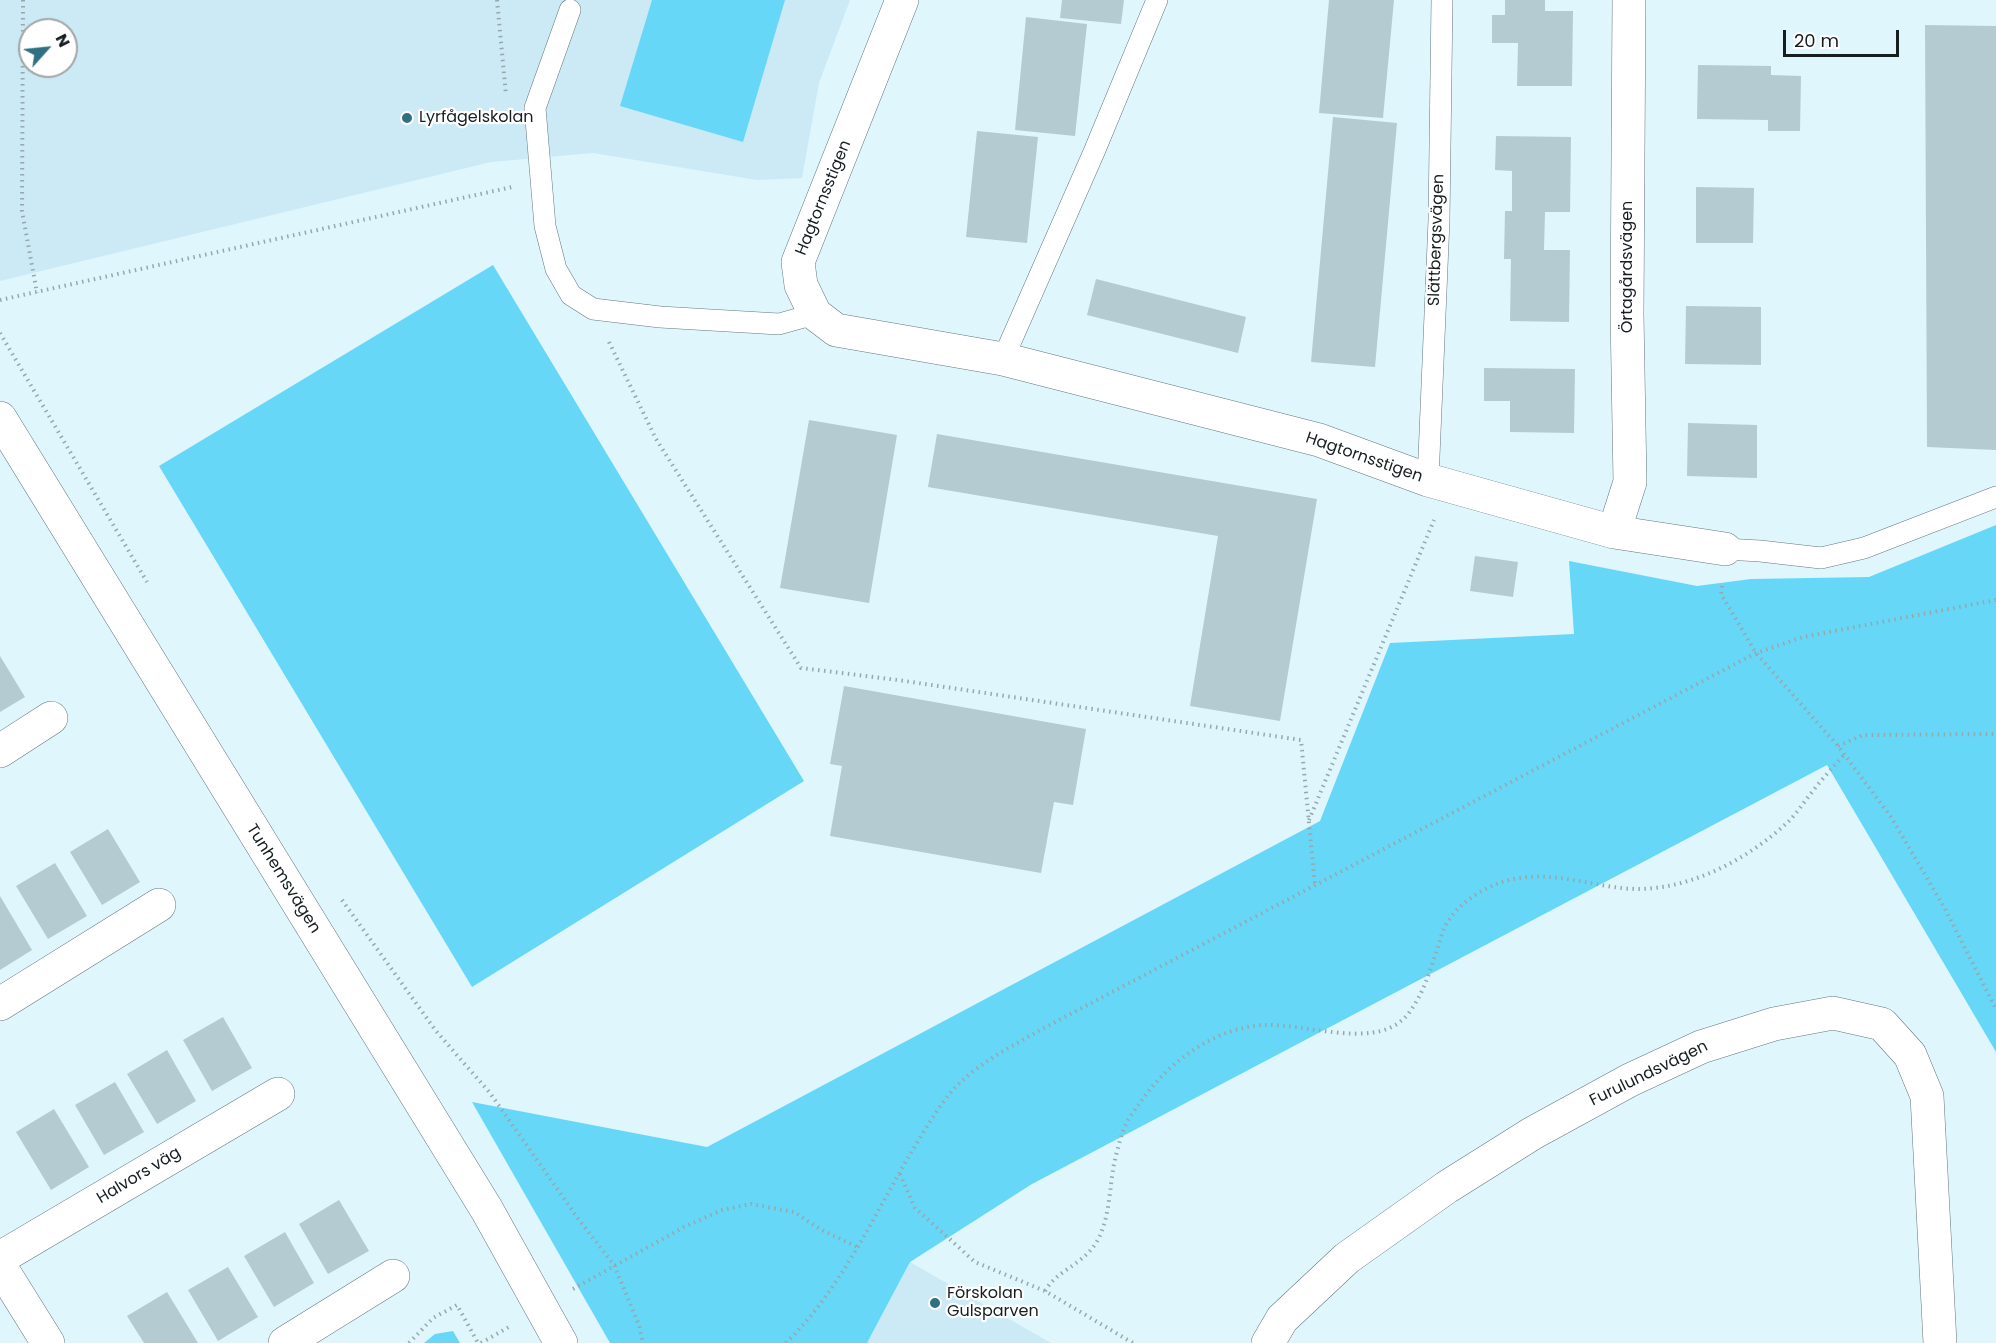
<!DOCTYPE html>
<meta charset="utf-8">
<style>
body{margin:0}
#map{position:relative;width:1996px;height:1343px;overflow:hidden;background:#dff6fd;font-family:Poppins,sans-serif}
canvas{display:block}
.north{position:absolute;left:18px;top:18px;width:60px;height:60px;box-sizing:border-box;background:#fff;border:2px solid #a2a5a6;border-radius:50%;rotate:63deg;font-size:16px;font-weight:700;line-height:24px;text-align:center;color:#161e20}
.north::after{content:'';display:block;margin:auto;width:21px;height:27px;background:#2f7083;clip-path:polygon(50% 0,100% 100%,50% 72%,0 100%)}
.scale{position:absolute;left:1783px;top:30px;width:116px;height:27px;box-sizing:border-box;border:3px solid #161e20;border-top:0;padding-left:8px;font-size:18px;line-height:21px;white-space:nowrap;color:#161e20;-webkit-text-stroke:4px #fff;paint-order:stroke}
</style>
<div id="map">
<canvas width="1996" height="1343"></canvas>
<div class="north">N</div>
<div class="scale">20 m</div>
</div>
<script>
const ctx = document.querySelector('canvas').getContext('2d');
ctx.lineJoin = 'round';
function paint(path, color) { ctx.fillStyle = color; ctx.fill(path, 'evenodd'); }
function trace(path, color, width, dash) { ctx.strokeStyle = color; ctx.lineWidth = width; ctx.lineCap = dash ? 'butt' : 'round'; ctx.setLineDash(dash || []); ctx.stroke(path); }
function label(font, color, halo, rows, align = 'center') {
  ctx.font = font + ' Poppins,sans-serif'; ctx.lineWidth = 4.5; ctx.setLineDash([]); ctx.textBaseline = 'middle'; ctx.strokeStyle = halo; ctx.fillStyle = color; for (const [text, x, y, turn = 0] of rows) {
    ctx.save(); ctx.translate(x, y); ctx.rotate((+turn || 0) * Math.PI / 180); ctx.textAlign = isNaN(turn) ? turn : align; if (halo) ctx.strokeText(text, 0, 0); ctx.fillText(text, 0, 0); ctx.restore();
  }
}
paint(new Path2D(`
 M0 0H850L819 83 802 178 757 180 593 153 491 162 0 281ZM30 30H66V66H30Z
 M910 1262 1051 1343H867Z`), '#cbeaf5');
paint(new Path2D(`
 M652 0H785L743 142 620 106Z
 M493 265 804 781 472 987 159 466Z
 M1996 525V1052L1827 765 1032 1184 910 1262 867 1343H610L472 1102 707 1147 1320 821 1390 643 1574 634 1569 561 1697 586 1751 579 1869 577Z
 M453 1331 460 1343H424L435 1334Z`), '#67d7f8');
paint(new Path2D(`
 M1062 0H1124L1121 24 1060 18Z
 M1329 0H1394L1383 118 1319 113Z
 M1505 0H1545V11H1573L1572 86H1517L1518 43H1492V15H1505Z
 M1026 17 1087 24 1075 136 1015 130Z
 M1925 25 1996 26V450L1927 447Z
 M1698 65 1771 66V75L1801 76 1800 131H1768V120L1697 119Z
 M1333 117 1397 123 1375 367 1311 362Z
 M977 131 1038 137 1027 243 966 237Z
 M1496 136 1571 137 1570 212H1545L1544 250H1570L1569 322 1510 321 1511 259H1504L1505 211H1512V171L1495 170Z
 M1696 187 1754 188 1753 243H1696Z
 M1096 279 1246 317 1238 353 1087 315Z
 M1686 306 1761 307V365L1685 364Z
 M1484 368 1575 369 1574 433 1510 432V401H1484Z
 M809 420 897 435 869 603 780 588Z
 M1688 423 1757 425V478L1687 476Z
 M937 434 1317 499 1280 721 1190 706 1218 536 928 487Z
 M1475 556 1518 562 1513 597 1470 591Z
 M0 656 25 697 0 712Z
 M844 686 1086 729 1073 805 1054 802 1041 873 830 836 842 766 830 764Z
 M108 829 140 882 102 905 70 852Z
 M55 863 87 916 48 939 16 886Z
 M0 896 32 950 0 970Z
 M223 1017 252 1068 212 1091 183 1040Z
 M167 1050 196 1101 157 1124 127 1074Z
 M115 1082 144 1132 104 1155 75 1105Z
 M54 1109 89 1167 51 1190 16 1132Z
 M339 1200 369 1251 328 1274 299 1224Z
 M285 1232 314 1283 274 1307 244 1256Z
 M228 1267 258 1317 218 1341 188 1290Z
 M167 1292 198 1343H144L127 1316Z`), '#b5cbd2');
const lane = new Path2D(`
 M570 10 535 108 545 226 556 269 571 295 593 309 660 317 779 324 815 314
 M1003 359 1094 152 1157 0
 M1428 480 1439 220 1442 0
 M1725 549 1760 551 1821 558 1864 548 1996 497`);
const street = new Path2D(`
 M902 0 798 262 801 285 815 314 836 330 1003 359 1319 440 1428 480 1614 532 1725 549
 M1614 532 1630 482 1627 314 1629 0
 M0 751 51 718
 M0 1004 159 905
 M0 1258 278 1094
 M0 1266 48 1343
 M285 1343 393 1276
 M1268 1343 1282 1319 1347 1258 1447 1187 1533 1133 1630 1080 1701 1047 1774 1024 1833 1013 1882 1024 1910 1055 1927 1096 1940 1343`);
const secondary = new Path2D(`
 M0 418 487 1210 561 1343`);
trace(lane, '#64777e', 22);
trace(street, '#64777e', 34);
trace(secondary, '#64777e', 34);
trace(new Path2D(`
 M23 0 22 211 37 293
 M497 0 506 95
 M0 300 512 187
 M0 333 147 582
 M609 342 656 439 801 668 898 680 1301 740 1315 885
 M1722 586 1721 594 1756 653 1838 746 1891 817 1944 907 1996 1009
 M1838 746 1863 735 1996 734
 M1309 820 1434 520
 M342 900 436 1031 490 1093 579 1220 614 1265 639 1325 643 1343
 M900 1174 915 1208 975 1262 1045 1291 1133 1343
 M573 1289 684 1227 722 1210 751 1204 794 1212 820 1229 857 1247
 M1045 1291C1057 1270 1081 1266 1096 1243 1110 1220 1109 1190 1114 1164 1117 1151 1121 1134 1127 1122 1130 1116 1135 1110 1139 1104 1166 1064 1213 1028 1263 1025 1304 1023 1369 1048 1401 1021 1409 1015 1415 1004 1420 995 1428 979 1433 961 1439 944 1441 937 1443 929 1447 923 1459 903 1480 890 1502 882 1543 869 1581 883 1621 888 1681 895 1745 862 1788 822 1797 813 1804 802 1812 792 1822 779 1833 767 1844 755
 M409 1343 433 1318 457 1305 478 1343
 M481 1343 509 1327
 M786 1343C839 1291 872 1220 909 1156 922 1135 936 1110 952 1091 977 1063 1011 1047 1042 1029L1756 653 1803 637 1996 600`), '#96a8ad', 4, [1.5, 4.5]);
trace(lane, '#fff', 21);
trace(street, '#fff', 33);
trace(secondary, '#fff', 33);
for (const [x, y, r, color] of [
 [407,118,6,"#2f7083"],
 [935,1303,6,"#2f7083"]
]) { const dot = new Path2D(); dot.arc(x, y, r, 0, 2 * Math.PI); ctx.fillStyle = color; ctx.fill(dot); trace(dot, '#fff', 2); }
label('16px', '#161e20', '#fff', [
 ["Lyrfågelskolan",419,118],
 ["Förskolan",947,1294],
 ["Gulsparven",947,1312]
], 'left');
label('16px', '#161e20', '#fff', [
 ["Hagtornsstigen",824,198,-68],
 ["Slättbergsvägen",1437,240,-88],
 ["Örtagårdsvägen",1628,267,-90],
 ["Hagtornsstigen",1364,458,19],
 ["Tunhemsvägen",283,879,58],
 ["Furulundsvägen",1649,1074,-26],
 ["Halvors väg",139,1176,-31]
]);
</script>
